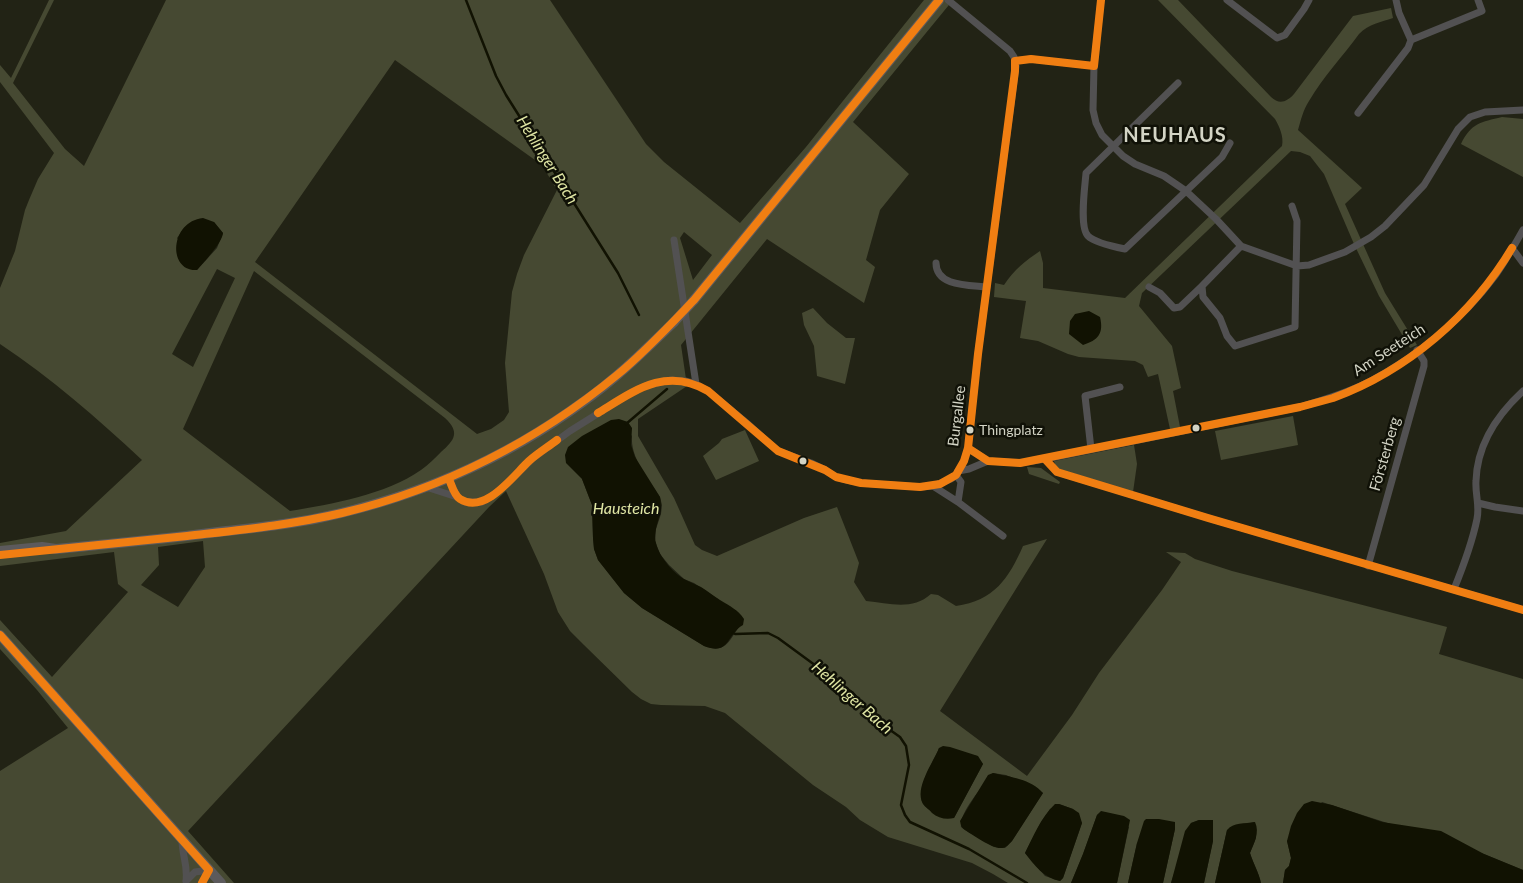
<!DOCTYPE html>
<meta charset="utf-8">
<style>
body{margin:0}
canvas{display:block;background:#222315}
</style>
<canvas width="1523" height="883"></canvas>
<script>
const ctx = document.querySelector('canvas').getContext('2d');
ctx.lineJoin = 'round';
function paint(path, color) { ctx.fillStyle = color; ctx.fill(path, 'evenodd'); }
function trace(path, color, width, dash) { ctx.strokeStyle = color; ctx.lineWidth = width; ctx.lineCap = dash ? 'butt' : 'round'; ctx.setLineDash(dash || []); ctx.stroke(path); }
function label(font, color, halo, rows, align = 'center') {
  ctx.font = font + ' Lato,sans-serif'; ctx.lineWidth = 5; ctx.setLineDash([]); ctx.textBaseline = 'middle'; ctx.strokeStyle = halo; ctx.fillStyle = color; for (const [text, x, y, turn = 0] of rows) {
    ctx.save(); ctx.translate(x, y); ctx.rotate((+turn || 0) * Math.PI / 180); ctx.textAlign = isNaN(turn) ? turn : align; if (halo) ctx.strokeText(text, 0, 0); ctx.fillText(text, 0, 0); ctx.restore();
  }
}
paint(new Path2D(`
 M49 0H54L13 83 65 149 84 166 166 0H550L646 144 664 162 740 223 806 147 924 0H953L853 122 909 174 880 210 866 260 875 267 864 303 767 239 681 345 687 386 638 419V436L674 498 695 545 702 550 717 556 804 518 837 507 859 563 854 582 866 601C889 603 912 611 931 594L938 595 956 606C994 601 1009 578 1023 546L1047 539 940 711 1027 776 1072 715 1099 673 1162 590 1181 562 1166 552 1185 553 1195 559 1232 571 1447 627 1439 654 1523 679V870L1484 854 1322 802 1287 841 1291 858 1289 866 1285 870 1283 883H1261C1259 873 1253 863 1250 853L1256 838 1254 822 1227 830 1215 883H1204L1213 841V820H1199L1191 823 1171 883H1163L1175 829V823L1137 843 1128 883H1117L1129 827 1107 813 1101 812 1097 815 1083 854 1071 883H1008L993 874 972 863 888 837 860 820 846 807 813 785 725 713 705 706 661 705 651 704 641 699 632 692 584 645 570 631 558 612 544 574 506 491 489 507 188 831 234 883H0V771L68 728 37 690 0 649V620L52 677 128 592 118 584 114 552 0 566V543L66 531 142 460C97 418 51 378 0 344V288L15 251 25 210 29 200 38 179 54 153 0 82V65L11 78ZM395 60 542 165 557 190 524 255 517 274 512 292 505 363 509 412 504 420 491 429 477 434 255 262ZM214 222 223 233 217 248 197 270 177 238 185 227ZM684 232 712 255 693 280 680 238ZM217 269 235 278 193 367 172 354ZM254 271 445 418C460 432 455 440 441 452 435 458 428 465 421 470 385 495 332 504 290 511L183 429ZM632 435C630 458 648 478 660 497L662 505 661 514 656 529 655 541 660 554 669 565 684 579 694 583 718 599 738 628C728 644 724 653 704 646L642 608 624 593 598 560 594 549 593 538 592 505 582 479ZM203 541 205 567 178 607 141 585 159 565 158 547ZM939 748 977 756 983 764 954 818C946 815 935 813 928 809 909 796 934 763 939 748ZM993 773 1006 775 1018 780 1043 793 1012 841 1005 848 994 847 965 830 961 827C959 812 984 785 993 773ZM1059 804 1073 809 1082 823 1063 878 1060 881 1045 876 1025 853 1040 824 1050 809Z
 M1158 0H1178L1271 97C1279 105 1287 102 1294 94L1353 16 1391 8 1393 18C1381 22 1369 24 1359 34 1343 56 1323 77 1309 101 1303 110 1301 120 1298 130L1362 188 1345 204 1385 293 1417 345 1410 348 1379 296 1354 244 1324 174 1310 156 1300 152 1291 151 1142 293 1139 306 1172 346 1181 388 1173 391 1180 427 1170 429 1158 374 1148 377 1143 365 1135 361 1079 357 1068 354 1038 341 1020 338 1026 301 994 297 995 283 1004 285C1015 269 1025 261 1040 251L1043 263V288L1125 298 1282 146C1284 136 1279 126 1275 119Z
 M1502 117 1523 119V177L1461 144C1471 123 1481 122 1502 117Z
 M813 308 827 323 846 338H855L845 384 817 376 814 346 804 325 802 313Z
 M1293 416 1298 445 1221 460 1215 431Z
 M745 430 759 461 716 480 703 456 719 443 722 439Z
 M1134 445 1137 464 1133 492 1056 468 1054 461Z
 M1027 467 1041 468 1060 482 1059 484 1029 474Z`), '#464932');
paint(new Path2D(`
 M203 218 214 222 223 233C222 243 204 262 197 270 168 272 169 222 203 218Z
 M1089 311 1100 317C1104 334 1098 340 1083 345L1069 334 1070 321 1075 314Z
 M619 419 628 422 632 428 631 445 635 457 660 497C664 515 652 528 656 543 659 556 672 572 684 579 689 582 695 584 701 587 708 591 713 596 720 600 730 606 738 610 744 619L743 625C726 635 730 656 704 646L642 608 624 593 598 560 594 549 593 538 592 505 582 479 566 463 565 455 568 447 582 436 611 420Z
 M943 746 950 747 978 756 983 764 954 818C946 820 938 818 932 813 930 810 925 807 923 804 914 788 933 763 939 748Z
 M993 773C1010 777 1031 779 1043 793L1012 841C1009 844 1006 848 1002 848 992 849 973 835 965 830 961 827 961 825 960 821L988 775Z
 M1312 801 1332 805 1382 822 1441 831 1484 854 1523 870V883H1283L1285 870 1289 866 1291 858 1287 841 1291 826 1297 813 1304 804Z
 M1055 804H1059L1073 809 1079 813 1082 823 1063 878 1060 881C1044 878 1034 865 1025 853 1033 837 1041 817 1055 804Z
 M1101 811 1124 816 1130 820 1117 883H1071L1083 854 1097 815Z
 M1146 819H1159L1175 822V829L1163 883H1128L1137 843 1144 821Z
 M1199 820H1213V841L1204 883H1171L1185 831 1191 823Z
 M1255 822C1260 833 1254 843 1250 853 1253 863 1259 873 1261 883H1215L1227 830C1233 822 1245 824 1255 822Z`), '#111202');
trace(new Path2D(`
 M466 0 496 76 506 95 618 273 639 315
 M626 424 667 389
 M733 633 735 634 768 633 778 638 853 693 876 720 900 737 906 746 909 765 901 805 905 815 910 822 969 849 1027 883`), '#111202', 2.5);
trace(new Path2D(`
 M1101 0 1094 66 1093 110 1096 123 1102 135 1123 156 1135 164 1164 176 1186 191 1216 219 1241 246 1297 266 1309 265 1345 252 1371 237 1385 226 1424 185 1458 129 1470 117 1485 112 1523 110
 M1227 0 1277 38 1285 35 1304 9 1309 0
 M1396 0 1399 13 1411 40 1482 11 1478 0
 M1015 61 1031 59 1094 66
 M1178 83 1086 173C1085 186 1079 227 1088 236 1095 243 1115 247 1125 249L1222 157 1230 143
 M1358 113 1408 48 1411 40
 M674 240 696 384
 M1241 246 1202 286 1203 297 1220 318 1227 336 1235 346 1295 327 1297 221 1292 206
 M1512 248 1523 263
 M936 263C936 287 970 285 987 287
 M1149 287 1160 293 1174 308 1180 307 1202 286
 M968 448 988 461 1020 463 1045 459 1300 407C1324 400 1347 393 1369 382 1417 356 1462 320 1495 276 1505 262 1514 246 1523 230
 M1091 449 1085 396 1120 387
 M1045 459 1057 472 1208 518 1523 610
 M958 471 969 469 988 461
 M956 475 961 482 958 502 1003 536
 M449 479 457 497
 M933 486 958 502
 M426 487 457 497 465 502H482L492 496 508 483 532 459 570 431 634 391 648 385 671 380 685 381 696 384 708 391 749 425 778 451 811 463 825 470 836 477 847 480 861 483 920 487 933 486 951 479 956 475 964 461 968 448 978 354 1016 66 1014 57 1010 51 948 0
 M1478 503 1495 507 1523 511
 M1368 566 1424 366V361L1417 350
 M1454 589C1463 567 1472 543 1477 519 1480 506 1475 494 1476 481 1477 444 1497 415 1523 391
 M182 840C182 856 188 864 186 881
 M186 881 195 872 209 870
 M202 883 209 870`), '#525152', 7);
trace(new Path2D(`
 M694 300 939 0
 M0 551 42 547 56 549C110 544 164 539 218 532 252 528 286 525 319 518 414 498 505 459 583 402 616 379 645 350 674 322
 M0 635 221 883`), '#5c5a5c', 10);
trace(new Path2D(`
 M674 322 694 300`), '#5c5a5c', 10);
trace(new Path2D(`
 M1015 61 1031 59 1094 66
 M1094 66 1101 0
 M598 413C634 391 666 366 708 391L778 451 825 470 836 477 861 483 920 487 940 484 956 475 964 461 968 448 978 354 1015 71V61
 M968 448 988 461 1020 463 1300 407C1311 404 1322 401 1333 398 1407 371 1472 315 1512 248
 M1045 459 1057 472 1208 518 1523 610
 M449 479C452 486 454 495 460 499 485 515 513 476 529 461 538 453 548 447 557 440
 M0 555C62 549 125 542 187 536 239 530 291 525 342 513 443 489 537 441 617 375 645 352 669 326 694 300L939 0
 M0 635 209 870 202 883`), '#f07e12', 8);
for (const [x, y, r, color] of [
 [1196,428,4.5,"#d3d4c5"],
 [970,430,4.5,"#d3d4c5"],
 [803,461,4.5,"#d3d4c5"]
]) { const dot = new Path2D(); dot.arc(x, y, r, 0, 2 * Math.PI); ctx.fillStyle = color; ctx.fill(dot); trace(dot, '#101107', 2); }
label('14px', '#d3d4c5', '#101107', [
 ["Thingplatz",979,430]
], 'left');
label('15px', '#d3d4c5', '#101107', [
 ["Am Seeteich",1389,350,-33],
 ["Burgallee",957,416,-83],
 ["Försterberg",1385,454,-74]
]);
label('italic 16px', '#e0e6a4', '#101107', [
 ["Hehlinger Bach",547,160,58],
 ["Hausteich",626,509],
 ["Hehlinger Bach",852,698,41]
]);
ctx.letterSpacing = '1px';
label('bold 20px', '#d3d4c5', '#101107', [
 ["NEUHAUS",1175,136]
]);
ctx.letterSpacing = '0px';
</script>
